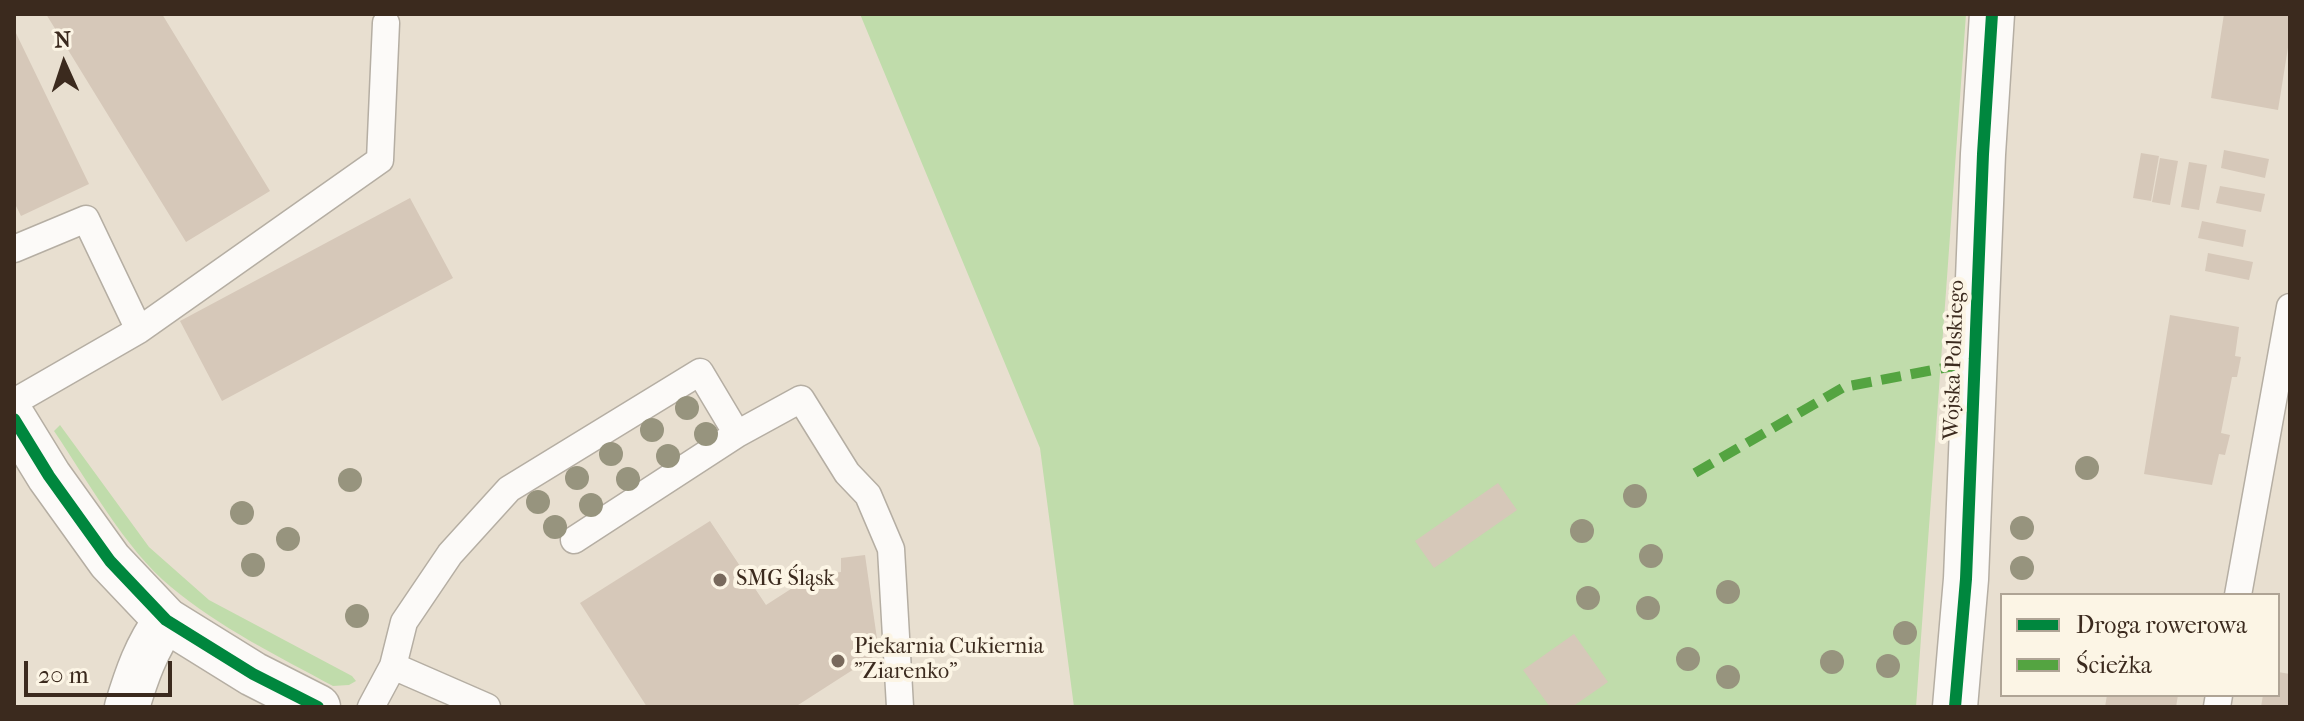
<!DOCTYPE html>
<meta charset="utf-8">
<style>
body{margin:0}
#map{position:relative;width:2304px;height:721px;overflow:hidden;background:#e8dfd0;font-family:"IM FELL French Canon",serif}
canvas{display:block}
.frame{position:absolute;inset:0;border:16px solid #3b2a1e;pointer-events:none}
.legend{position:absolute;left:2000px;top:593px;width:280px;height:104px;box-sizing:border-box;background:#fcf5e5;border:2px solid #afa495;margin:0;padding:10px 14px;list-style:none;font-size:24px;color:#3b2a1e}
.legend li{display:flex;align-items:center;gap:16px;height:40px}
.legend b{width:40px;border:2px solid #afa495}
.north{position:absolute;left:24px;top:24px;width:80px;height:80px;-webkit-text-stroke:6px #fcf5e5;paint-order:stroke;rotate:357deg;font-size:22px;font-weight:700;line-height:32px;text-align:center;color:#3b2a1e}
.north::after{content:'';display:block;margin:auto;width:28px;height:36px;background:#3b2a1e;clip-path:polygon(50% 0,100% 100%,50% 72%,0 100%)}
.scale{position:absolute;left:24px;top:661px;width:148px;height:36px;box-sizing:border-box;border:4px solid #3b2a1e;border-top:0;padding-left:10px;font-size:24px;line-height:28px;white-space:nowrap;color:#3b2a1e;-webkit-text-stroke:6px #fcf5e5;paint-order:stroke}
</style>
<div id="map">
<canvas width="2304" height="721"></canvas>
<div class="frame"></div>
<ul class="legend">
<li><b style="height:10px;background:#00873e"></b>Droga rowerowa</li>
<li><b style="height:10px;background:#54a441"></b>Ścieżka</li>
</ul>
<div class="north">N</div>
<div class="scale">20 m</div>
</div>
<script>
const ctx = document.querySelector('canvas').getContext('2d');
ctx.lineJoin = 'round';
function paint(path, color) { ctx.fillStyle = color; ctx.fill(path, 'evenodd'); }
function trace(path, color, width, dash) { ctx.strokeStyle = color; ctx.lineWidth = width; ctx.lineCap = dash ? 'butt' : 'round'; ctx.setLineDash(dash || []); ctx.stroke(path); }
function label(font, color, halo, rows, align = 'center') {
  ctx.font = font + ' "IM FELL French Canon",serif'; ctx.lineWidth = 8; ctx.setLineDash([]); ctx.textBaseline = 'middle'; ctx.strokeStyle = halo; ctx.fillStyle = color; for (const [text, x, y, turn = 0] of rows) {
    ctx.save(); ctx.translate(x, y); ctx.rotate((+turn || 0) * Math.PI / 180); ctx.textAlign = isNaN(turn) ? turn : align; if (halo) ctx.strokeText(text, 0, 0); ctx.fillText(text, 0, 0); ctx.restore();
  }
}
paint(new Path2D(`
 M860 14H1966L1916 707H1074L1040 448Z
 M60 425 149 547 209 600 352 676 356 681 349 685 333 686C278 656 220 628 171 587 125 549 88 481 54 431Z`), '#c0dcab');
paint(new Path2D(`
 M46 14H162L270 191 186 242Z
 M2224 14H2290V35L2278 110 2211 98Z
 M14 29 89 184 21 216 14 202Z
 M2224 150 2269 159 2265 178 2221 168Z
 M2141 153 2159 156 2151 201 2133 198Z
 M2160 158 2178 161 2170 205 2152 202Z
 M2189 162 2207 165 2199 210 2181 207Z
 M2220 186 2265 194 2261 212 2216 203Z
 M410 198 453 278 222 401 180 321Z
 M2202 221 2246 230 2243 247 2198 238Z
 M2208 253 2253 262 2249 280 2205 271Z
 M2170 315 2239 327 2235 356 2241 357 2237 377H2232L2221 433 2230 435 2225 455 2219 454 2212 485 2144 474Z
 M1498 483 1517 510 1434 568 1415 541Z
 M710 521 766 605 811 576 841 572V558L865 555 879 653 795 707H647L580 603Z
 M1574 634 1608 682 1572 707H1550L1523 670Z
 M2278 672 2290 674V707H2261L2263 695H2278Z
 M2107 695H2178L2176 707H2105Z`), '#d6c8b9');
const service = new Path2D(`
 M14 249 86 219 139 330 14 402
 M139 330 380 160 386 23
 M574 540 737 434 801 399 847 473 868 495 891 549 900 707
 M2238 595 2290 307
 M393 666 487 707
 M371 707 393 666 404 622 450 554 509 489 700 372 737 434
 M2217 707 2219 695`);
const minor = new Path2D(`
 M127 707C137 674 146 648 166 620`);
const tertiary = new Path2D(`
 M14 419 49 476 110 561 166 620 253 674 318 707
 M1955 707 1966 579 1983 154 1992 14`);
trace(service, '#b5aea3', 29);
trace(minor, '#b5aea3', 47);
trace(tertiary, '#b5aea3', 47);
trace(service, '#fcfaf8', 26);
trace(minor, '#fcfaf8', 44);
trace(tertiary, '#fcfaf8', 44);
trace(new Path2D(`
 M1695 473 1844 387 1975 362`), '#54a441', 10, [20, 10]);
trace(new Path2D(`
 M14 419 49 476 110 561 166 620 253 674 318 707
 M1955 707 1966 579 1983 154 1992 14`), '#00873e', 12);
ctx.fillStyle = '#97947e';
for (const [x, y] of [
 [687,408],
 [652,430],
 [706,434],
 [611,454],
 [668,456],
 [2087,468],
 [577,478],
 [628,479],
 [350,480],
 [1635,496],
 [538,502],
 [591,505],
 [242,513],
 [555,527],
 [2022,528],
 [1582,531],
 [288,539],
 [1651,556],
 [253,565],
 [2022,568],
 [1728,592],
 [1588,598],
 [1648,608],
 [357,616],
 [1905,633],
 [1688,659],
 [1832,662],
 [1888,666],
 [1728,677]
]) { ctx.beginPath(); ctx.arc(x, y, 12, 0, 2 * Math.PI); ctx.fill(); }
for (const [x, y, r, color] of [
 [720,580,8,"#78695c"],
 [838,661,8,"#78695c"]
]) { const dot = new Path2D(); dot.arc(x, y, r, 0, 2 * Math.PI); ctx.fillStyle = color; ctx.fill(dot); trace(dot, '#fcf5e5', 3); }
label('22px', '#3b2a1e', '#fcf5e5', [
 ["Wojska Polskiego",1955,360,-88]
]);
label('22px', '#3b2a1e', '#fcf5e5', [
 ["SMG Śląsk",736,580],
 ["Piekarnia Cukiernia",854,648],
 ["\"Ziarenko\"",854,673]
], 'left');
</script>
